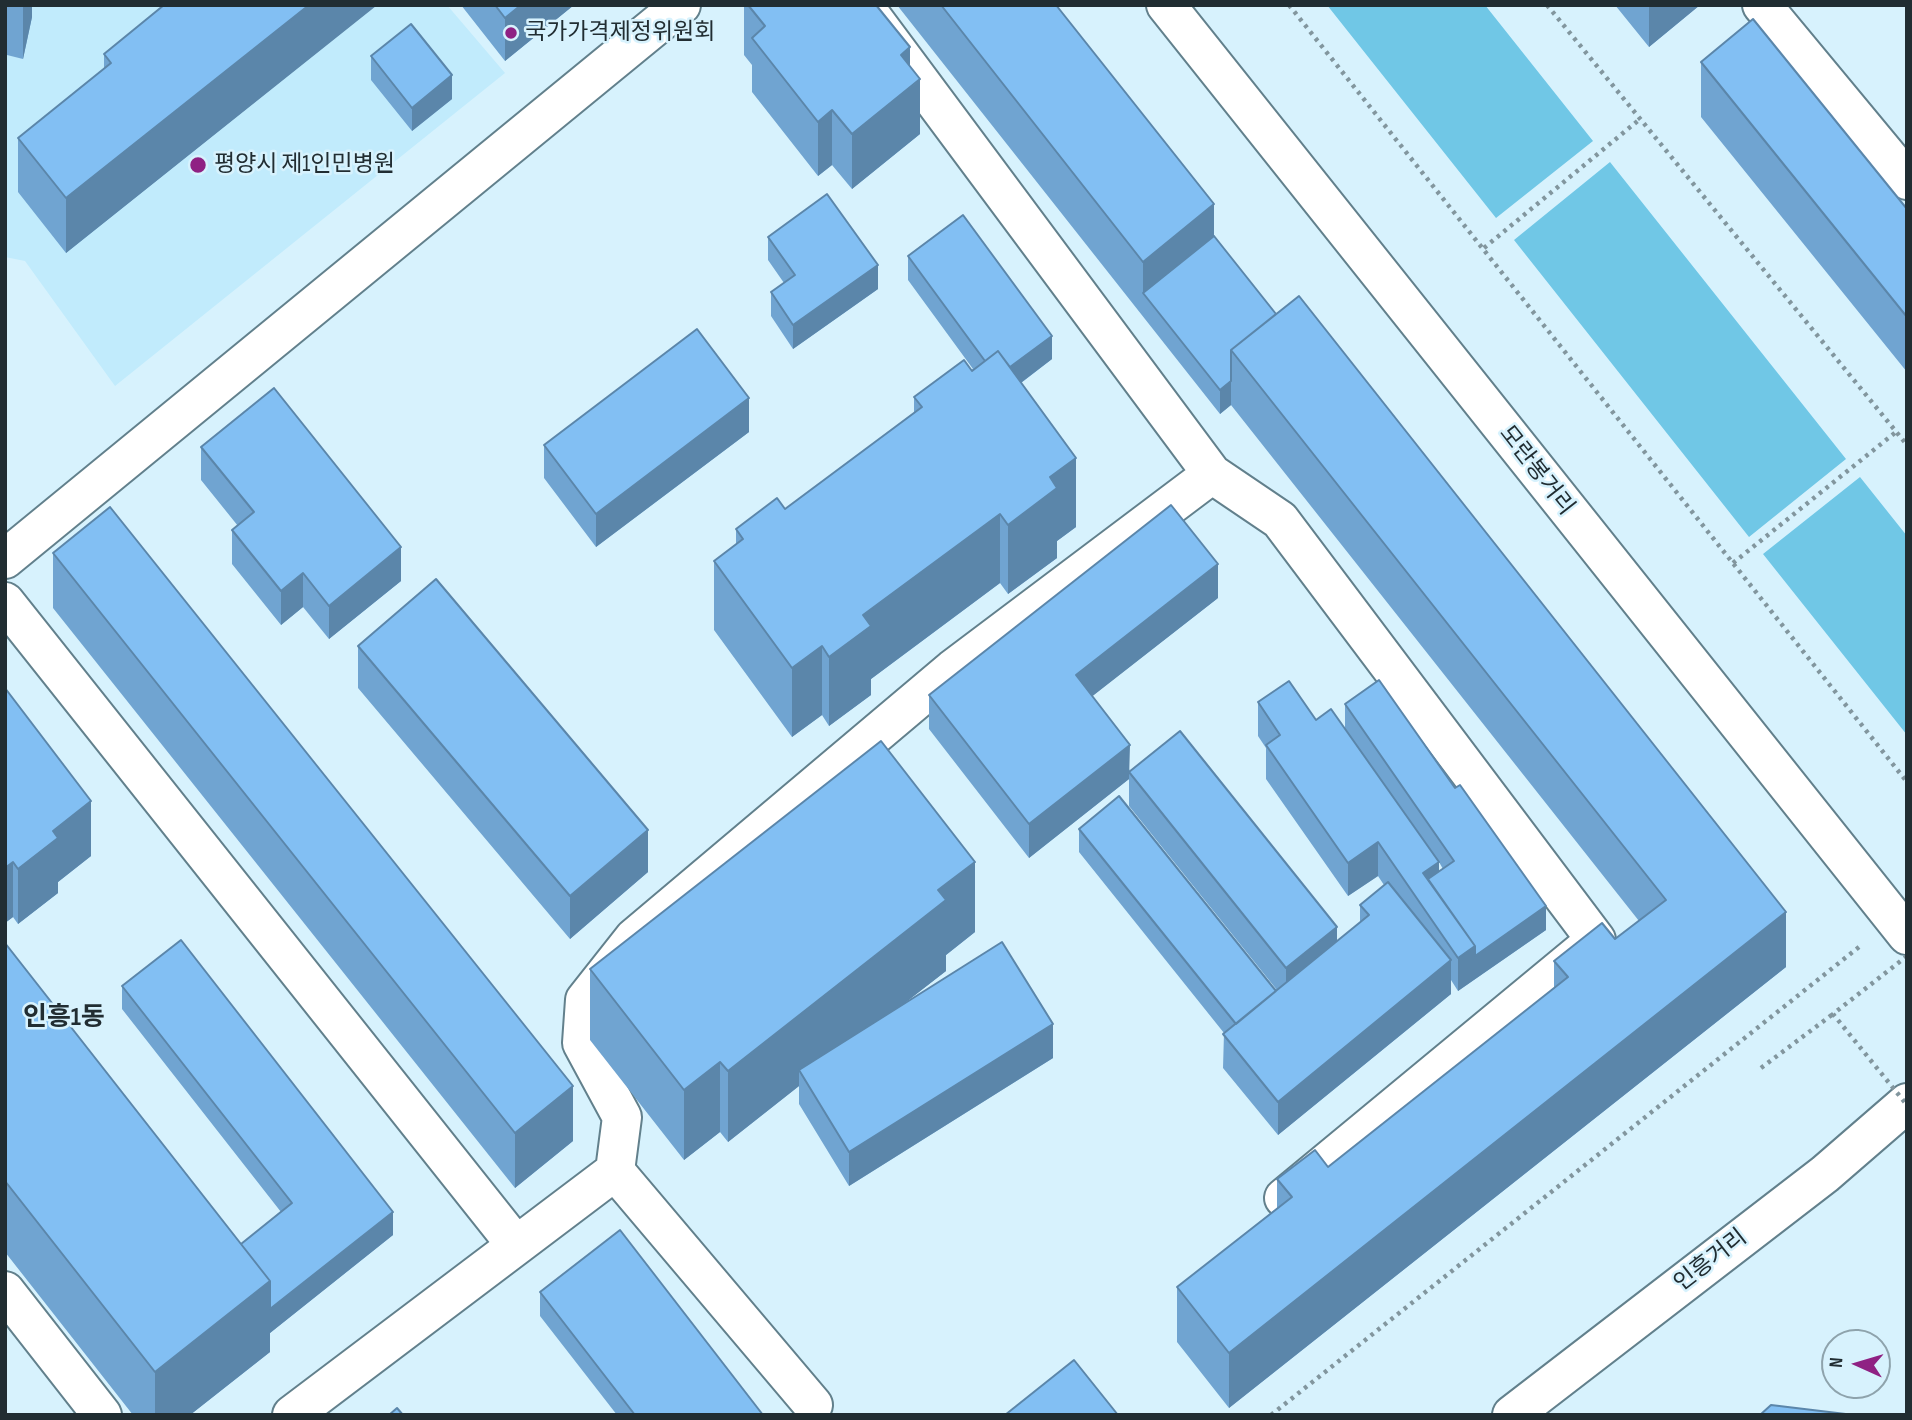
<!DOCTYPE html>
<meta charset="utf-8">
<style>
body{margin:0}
#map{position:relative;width:1912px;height:1420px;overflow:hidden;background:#d7f2fd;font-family:"Sofia Sans Condensed",sans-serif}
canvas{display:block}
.frame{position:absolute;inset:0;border:7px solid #212d32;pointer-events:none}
.north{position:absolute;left:1821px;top:1329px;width:70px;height:70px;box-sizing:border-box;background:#d7f2fd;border:2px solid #8ea3ac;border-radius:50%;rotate:274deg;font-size:19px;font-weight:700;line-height:28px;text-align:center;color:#212d32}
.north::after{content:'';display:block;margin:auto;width:24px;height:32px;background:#8f2183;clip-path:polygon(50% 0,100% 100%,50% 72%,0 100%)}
</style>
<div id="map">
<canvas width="1912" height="1420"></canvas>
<div class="frame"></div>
<div class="north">N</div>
</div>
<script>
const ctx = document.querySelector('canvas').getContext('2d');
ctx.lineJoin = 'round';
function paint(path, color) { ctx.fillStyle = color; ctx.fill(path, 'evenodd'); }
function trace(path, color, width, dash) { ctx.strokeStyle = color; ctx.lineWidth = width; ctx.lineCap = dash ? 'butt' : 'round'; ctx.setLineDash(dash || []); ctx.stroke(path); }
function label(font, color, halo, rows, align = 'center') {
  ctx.font = font + ' "Sofia Sans Condensed","Noto Sans KR",sans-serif'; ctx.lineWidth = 5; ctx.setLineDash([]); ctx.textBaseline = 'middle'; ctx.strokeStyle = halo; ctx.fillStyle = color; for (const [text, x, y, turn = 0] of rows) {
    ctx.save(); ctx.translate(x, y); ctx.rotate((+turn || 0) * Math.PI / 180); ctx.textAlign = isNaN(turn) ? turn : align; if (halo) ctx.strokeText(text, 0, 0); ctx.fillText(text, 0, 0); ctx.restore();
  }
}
paint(new Path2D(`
 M5 5H447L505 73 115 386 25 261 5 257Z`), '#c1ebfc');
paint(new Path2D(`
 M1327 5H1485L1593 141 1496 218Z
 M1610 162 1846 459 1749 537 1514 240Z
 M1860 477 1907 536V735L1763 554Z`), '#70c7e6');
const minor = new Path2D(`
 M863 5 1212 474 1280 520 1596 940 1284 1198
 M1762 5 1907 180
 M5 559 681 5
 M5 602 516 1245
 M5 1291 102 1415
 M813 1405 615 1171 622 1117 582 1043 585 1000 634 938 953 669 1212 474
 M292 1415 615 1171`);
const major = new Path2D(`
 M1166 5 1907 935
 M1512 1415 1825 1174 1907 1103`);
trace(minor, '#62808c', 42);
trace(major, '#62808c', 42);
trace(new Path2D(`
 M1289 5 1907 782
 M1547 5 1907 445
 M1484 248 1640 119
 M1733 563 1896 432
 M1761 1068 1833 1014
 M1271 1415 1859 947`), '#82969e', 4.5, [3.5, 5]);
trace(minor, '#fff', 38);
trace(major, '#fff', 38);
trace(new Path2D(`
 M1907 956 1833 1014 1907 1105`), '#82969e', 4.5, [3.5, 5]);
paint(new Path2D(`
 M5 5H32V17L23 59 7 55V74L5 82Z
 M376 5 66 253 18 192V138L104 70V54Z
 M461 5H574L505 61Z
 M744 5H876L910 66 920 134 852 189 832 165 818 176 752 92V65L744 55Z
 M897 5H1056L1214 236 1786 967 1229 1408 1177 1342V1287L1277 1208V1179L1328 1167 1554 988V961L1615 939 1639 921 1231 405 1220 414Z
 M1615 5H1700L1649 47Z
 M371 56 452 99 412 131 371 80Z
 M1701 62 1907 209V372L1701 117Z
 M768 237 878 289 793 349 771 316V292L784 283 768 260Z
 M908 256 1052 359 1021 383 1076 527 1057 541V558L1008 594 1000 583 871 679V695L829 726 822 715 792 737 714 630V561L736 544V529L785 509 914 413V397L973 369 908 280Z
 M749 432 596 547 544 478V445Z
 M201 447 401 581 329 639 303 607 281 625 232 564V530L238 526 201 480Z
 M53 553 573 1141 515 1188 53 608Z
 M1218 598 1092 696 1130 771 1337 942 1360 923V905L1384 885 1378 876 1348 896 1266 779V748L1258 736V702L1345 728V704L1546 930 1458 991 1451 980V994L1278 1135 1223 1068 1224 1033 1079 852V829L1277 990 1129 806V779L1029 858 929 729V695ZM1439 862 1443 869 1439 872Z
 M358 646 648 872 570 939 358 688Z
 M5 688 91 856 58 882V893L18 924 13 917 5 923Z
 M975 932 946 955V971L899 1007 1053 1058 849 1186 799 1104V1086L728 1142 720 1132 684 1160 590 1040V969Z
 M5 943 241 1244 281 1212 122 1009V986L393 1235 270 1333V1352L190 1415H133L5 1252Z
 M540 1292 763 1415H617L540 1316Z`), '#70a4d1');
paint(new Path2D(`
 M23 5H32V17L23 59Z
 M309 5H376V6L66 253V198Z
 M521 5H574L505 61V18Z
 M1649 5H1700L1649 47Z
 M7 19V74L5 82V27Z
 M910 47V88L920 79V134L852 189V134L901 55Z
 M452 75V99L412 131V108Z
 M832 110V165L818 176V122Z
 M1214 204V259L1143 293V316V262Z
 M878 265V289L793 349V325Z
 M1052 336V359L997 401V377Z
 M1231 381V405L1220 414V390Z
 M749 398V432L596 547V514Z
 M1076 458V527L1057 541V558L1008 594V525L1050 477Z
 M1000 514V583L871 679V695L829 726V657L863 615Z
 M401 547V581L329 639V606Z
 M1218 564V598L1076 709V675Z
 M303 573V607L281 625V591Z
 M822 646V715L792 737V668Z
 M1130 745 1129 779 1029 858V824Z
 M91 801V856L58 882V893L18 924V869L53 831Z
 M648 830V872L570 939V896Z
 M1378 842V876L1348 896V863Z
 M13 862V917L5 923V868Z
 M975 862V932L946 955V971L805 1081 799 1070V1086L728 1142V1071L938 890Z
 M1439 862V896L1423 873Z
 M1546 906V930L1458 991V958L1475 946Z
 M1786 912V967L1229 1408V1353Z
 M1337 927V960L1286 1001V968Z
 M1451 960V994L1278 1135V1102Z
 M1053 1024V1058L849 1186V1152Z
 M720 1062V1132L684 1160V1090Z
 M573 1086V1141L515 1188V1133Z
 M393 1212V1235L270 1333V1352L190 1415H155V1372L270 1281Z`), '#5b86aa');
const building = new Path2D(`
 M164 5H309L66 198 18 138 111 63 104 54Z
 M495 5H521L505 18Z
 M748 5H876L910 47 901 55 920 79 852 134 832 110 818 122 752 38 765 26Z
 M941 5H1056L1214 204 1143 262Z
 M1753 19 1907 209V317L1701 62Z
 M411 24 452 75 412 108 371 56Z
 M827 194 878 265 793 325 771 292 795 275 768 237Z
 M963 215 1052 336 1010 367 998 351 985 361 908 256Z
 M1214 236 1276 314 1231 350V381L1220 390 1143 293Z
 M1299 296 1786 912 1229 1353 1177 1287 1292 1197 1277 1179 1315 1150 1328 1167 1568 977 1554 961 1602 923 1615 939 1666 900 1231 350Z
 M697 329 749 398 596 514 544 445Z
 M998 351 1076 458 1050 477 1057 488 1008 525 1000 514 863 615 871 626 829 657 822 646 792 668 714 561 743 539 736 529 777 498 785 509 922 407 914 397 964 360 972 371Z
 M274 388 401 547 329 606 303 573 281 591 232 530 254 512 201 447Z
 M1171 505 1218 564 1076 675 1130 745 1029 824 929 695Z
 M110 507 573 1086 515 1133 53 553Z
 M436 579 648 830 570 896 358 646Z
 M1379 680 1455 788 1460 785 1546 906 1475 956V946L1428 879 1454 861 1345 704Z
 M1289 681 1316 720 1331 709 1439 862 1423 873 1475 946 1458 958 1378 842 1348 863 1266 745 1280 735 1258 702Z
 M5 688 91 801 53 831 58 838 18 869 13 862 5 868Z
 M1180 731 1337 927 1286 968 1129 772Z
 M881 741 975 862 938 890 946 900 728 1071 720 1062 684 1090 590 969Z
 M1119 796 1276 991 1236 1024 1079 829Z
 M1388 882 1451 960 1278 1102 1223 1034 1369 915 1360 905Z
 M181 940 393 1212 270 1309V1281L241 1244 292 1203 122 986Z
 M1002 942 1053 1024 849 1152 799 1070Z
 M5 943 270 1281 155 1372 5 1181Z
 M620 1230 763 1415H635L540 1292Z
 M1074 1360 1118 1415H1005Z
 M1771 1405 1854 1415H1760Z
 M397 1408 403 1415H389Z`);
paint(building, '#82bff3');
trace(building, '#5b86aa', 2);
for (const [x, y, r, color] of [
 [511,33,7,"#8f2183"],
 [198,165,9,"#8f2183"]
]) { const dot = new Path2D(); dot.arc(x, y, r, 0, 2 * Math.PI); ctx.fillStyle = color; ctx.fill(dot); trace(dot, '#d7f2fd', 2.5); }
label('23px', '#212d32', '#d7f2fd', [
 ["국가가격제정위원회",525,33],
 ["평양시 제1인민병원",214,165]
], 'left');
label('23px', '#212d32', '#d7f2fd', [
 ["모란봉거리",1536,471,52],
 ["인흥거리",1711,1261,-38]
]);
label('bold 26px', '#212d32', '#d7f2fd', [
 ["인흥1동",64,1018]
]);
</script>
